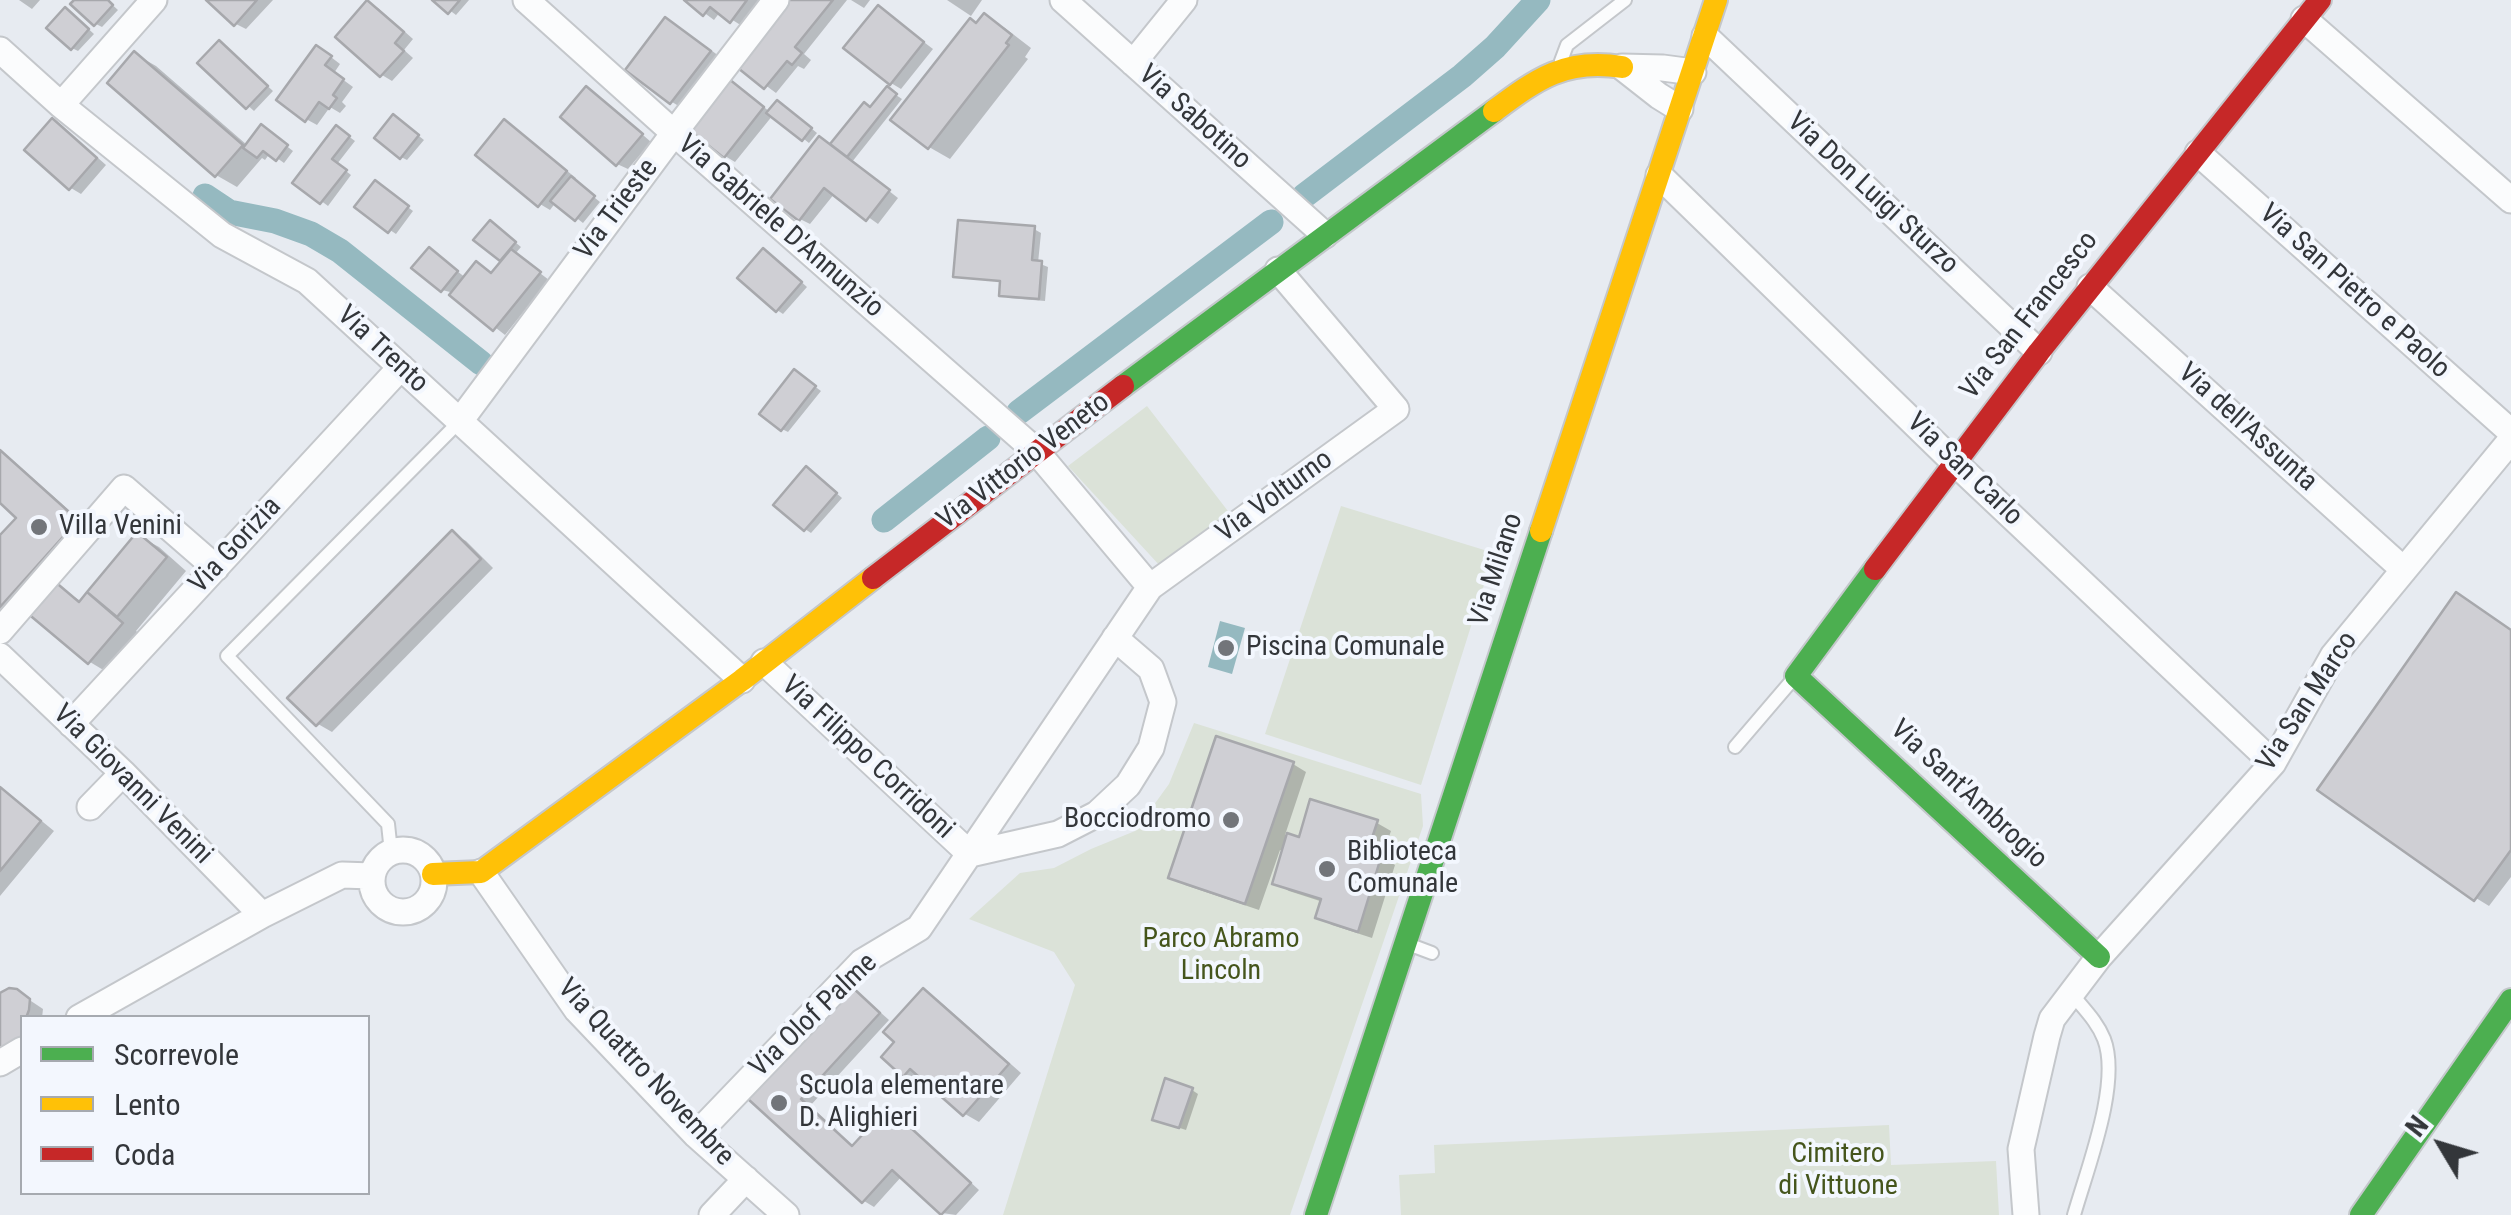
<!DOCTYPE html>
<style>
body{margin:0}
#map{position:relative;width:2511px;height:1215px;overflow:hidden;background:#e7ebf1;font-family:"Roboto Condensed",sans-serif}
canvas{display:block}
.legend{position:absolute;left:20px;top:1015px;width:350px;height:180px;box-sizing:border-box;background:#f3f7fe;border:2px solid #a6aab0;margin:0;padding:12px 18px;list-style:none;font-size:30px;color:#33363a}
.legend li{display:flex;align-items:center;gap:20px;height:50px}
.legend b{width:50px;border:2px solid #a6aab0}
.north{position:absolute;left:2391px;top:1095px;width:100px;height:100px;-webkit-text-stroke:8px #f3f7fe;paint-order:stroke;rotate:308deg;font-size:28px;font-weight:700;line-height:40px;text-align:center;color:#33363a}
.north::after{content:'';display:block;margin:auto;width:35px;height:45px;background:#33363a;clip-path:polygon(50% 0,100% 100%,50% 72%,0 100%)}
</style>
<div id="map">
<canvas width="2511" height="1215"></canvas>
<ul class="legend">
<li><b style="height:12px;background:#4caf50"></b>Scorrevole</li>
<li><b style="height:12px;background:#ffc107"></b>Lento</li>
<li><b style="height:12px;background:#c62828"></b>Coda</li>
</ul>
<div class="north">N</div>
</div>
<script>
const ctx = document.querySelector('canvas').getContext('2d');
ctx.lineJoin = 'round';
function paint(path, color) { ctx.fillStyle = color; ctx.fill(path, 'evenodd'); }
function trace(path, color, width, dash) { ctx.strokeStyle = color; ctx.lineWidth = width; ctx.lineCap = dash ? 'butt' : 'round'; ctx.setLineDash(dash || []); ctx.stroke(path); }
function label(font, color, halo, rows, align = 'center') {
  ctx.font = font + ' "Roboto Condensed",sans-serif'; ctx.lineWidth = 8; ctx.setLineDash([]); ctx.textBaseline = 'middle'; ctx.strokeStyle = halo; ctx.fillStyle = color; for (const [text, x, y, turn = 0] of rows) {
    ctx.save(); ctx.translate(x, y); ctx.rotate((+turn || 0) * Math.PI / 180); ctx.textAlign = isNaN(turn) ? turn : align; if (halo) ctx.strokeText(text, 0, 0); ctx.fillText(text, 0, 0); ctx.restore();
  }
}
paint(new Path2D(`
 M1147 406 1231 515 1161 567 1068 466Z
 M1341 506 1494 553 1421 785 1265 734Z
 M1194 723 1421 794 1423 826 1290 1215H1003L1075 985 1054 952 969 919 1020 873 1054 868 1091 849 1135 831 1169 784Z
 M1889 1125 1891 1165 1996 1161 1999 1215H1401L1399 1175 1435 1173 1434 1145Z`), '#dbe2d8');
paint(new Path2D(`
 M1220 621 1245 628 1232 674 1208 667Z`), '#95b9c0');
paint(new Path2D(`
 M19 0H40L32 9Z
 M77 0H107L118 10 102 27 96 24Z
 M210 0H273L246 29 236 24Z
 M436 0H469L456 15Z
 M687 0H762L742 26 720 12 714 20Z
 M788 0H847L804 54 811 60 804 69 798 66 776 93 737 64Z
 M851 0H870L864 8Z
 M947 0H982L971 16Z
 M368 3 378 8 413 39 404 50 413 58 392 81 382 75 338 37Z
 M879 8 933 49 901 89 891 83Z
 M72 14 94 34 78 51 72 48Z
 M984 16 1005 28 1031 48 1025 57 1028 59 950 159 929 147 977 25Z
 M666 20 686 32 730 64 692 114 672 102 629 69Z
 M225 47 273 91 254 111 200 63Z
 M135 54 156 66 247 145 267 131 293 151 284 163 270 153 265 160 262 158 237 187 216 175Z
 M327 54 340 64 334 73 353 87 342 102 346 106 340 113 330 107 317 125 306 119Z
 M740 88 770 112 784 106 817 133 809 143 773 115 735 162 725 156Z
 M587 89 597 95 651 142 628 169 617 164Z
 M893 93 902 99 852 162 898 198 878 224 835 193 810 224 800 219 832 146 864 105 871 109Z
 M400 121 424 140 407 160 401 157Z
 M53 122 63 127 106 165 81 194 71 188Z
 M514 129 576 178 574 181 600 202 583 223 556 202 550 210 540 204Z
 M343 132 355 141 337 164 351 175 328 206 296 182Z
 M381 187 413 211 396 234 390 230Z
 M497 227 521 247 515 254 549 280 505 335 450 292 442 290 435 254 466 278 493 275 505 261 501 259Z
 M1034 229 1041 233 1038 263 1048 267 1045 301 1008 298 1002 294Z
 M770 254 807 287 783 314 777 310Z
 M801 376 821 391 788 432 782 429Z
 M0 449 90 529 0 631V538L19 518 0 500Z
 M813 473 842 498 811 533 805 529Z
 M452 533 466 541 493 568 332 732 318 724Z
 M138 536 159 547 186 571 136 631 142 636 110 674 90 662 53 583 82 602Z
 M2511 632V877L2489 906 2476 898Z
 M1293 764 1306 772 1285 835 1300 840 1377 823 1391 831 1382 857 1395 865 1372 938 1332 925 1318 917 1323 902 1289 891 1275 883 1284 852 1280 850 1259 910 1185 885 1171 877Z
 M0 787 54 831 0 896Z
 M851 990 862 996 889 1020 810 1106 854 1147 888 1110 898 1116 979 1190 956 1215 942 1213 902 1176 874 1207 864 1201 752 1099Z
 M16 991 43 1009 42 1018H22V1054L0 997Z
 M923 991 937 999 1021 1073 979 1122 965 1114 923 1077 918 1083 904 1075 898 1041Z
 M1192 1090 1198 1094 1186 1130 1161 1122Z`), '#0003');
trace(new Path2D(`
 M205 196 229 212 275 221 311 234 340 251 481 363
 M1304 196 1462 76 1495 47 1538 0
 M1019 412 1271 222
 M884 520 988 438`), '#95b9c0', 25);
const building = new Path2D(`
 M74 0H108L113 5 94 26 70 4Z
 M206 0H257L234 26Z
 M367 0 404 32 395 43 404 51 380 77 335 37Z
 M432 0H460L448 14Z
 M684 0H747L730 23 710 7 703 16Z
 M785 0H833L795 47 802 53 792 65 787 61 764 89 733 64Z
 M878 5 924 42 890 85 843 48Z
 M65 7 89 29 71 50 46 28Z
 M984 13 1012 35 1006 43 1009 45 928 149 890 120 970 18 976 23Z
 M665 17 711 51 670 104 625 70Z
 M219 40 268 86 246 109 197 63Z
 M316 45 332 56 325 65 344 79 333 95 337 98 329 109 319 102 305 122 276 100Z
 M134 51 243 145 215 177 107 83Z
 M729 79 764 107 724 158 689 130Z
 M586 86 643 134 616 166 560 117Z
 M887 86 897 94 847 157 830 144 864 102 870 107Z
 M777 100 812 128 802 141 766 113Z
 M393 114 419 135 400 159 374 138Z
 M52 118 97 158 69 190 24 150Z
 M504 119 567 171 538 207 475 155Z
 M261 124 288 145 276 161 263 151 257 158 243 148Z
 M336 125 350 136 332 159 347 170 320 204 292 183Z
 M819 136 890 190 866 221 824 188 799 221 770 199Z
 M571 176 595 196 575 221 550 201Z
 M375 180 409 206 388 233 354 207Z
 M490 220 516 242 500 261 473 240Z
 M958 220 1035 226 1032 260 1042 261 1039 299 999 296 1000 281 953 277Z
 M429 247 458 271 441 292 411 268Z
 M763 248 802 282 776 312 737 278Z
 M511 249 541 272 493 331 449 295 476 261 491 273Z
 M794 369 816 386 781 431 759 414Z
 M0 450 78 520 0 607V535L16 518 0 503Z
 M806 466 837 493 804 531 773 505Z
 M452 530 481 559 316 726 287 698Z
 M137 532 167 557 117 617 87 592Z
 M53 580 79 602 87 592 123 623 88 664 26 612Z
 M2456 592 2511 630V850L2474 901 2317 790Z
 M1216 736 1294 762 1245 904 1168 878Z
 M0 787 41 821 0 871Z
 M1310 799 1378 820 1368 850 1382 854 1358 932 1315 918 1321 899 1272 884 1287 833 1299 837Z
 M851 986 880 1013 801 1099 852 1146 888 1107 971 1183 941 1215 892 1170 862 1203 748 1099Z
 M9 988 17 989 30 999 29 1010 26 1018H22V1037L0 1052V993Z
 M923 988 1009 1064 963 1116 910 1069 903 1077 881 1057 894 1042 883 1032Z
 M1165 1078 1193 1088 1179 1128 1152 1120Z`);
paint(building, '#cfcfd4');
trace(building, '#a7a8ac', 2.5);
const lane = new Path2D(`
 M1561 61 1567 45 1625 0
 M1735 747 1794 678
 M391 852 388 824 227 656 460 421
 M1408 944 1432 953
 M2072 994C2083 1008 2097 1021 2104 1039 2121 1083 2087 1169 2074 1215`);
const street = new Path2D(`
 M526 0 674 133 1036 451 1150 587
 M1063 0 1325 235
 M2304 19 2511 200
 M1705 36 2039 352
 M0 50 61 105 222 235 307 281 742 680
 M1133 63 1184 0
 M61 105 154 0
 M1680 109 1659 96 1622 67 1663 68 1693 72
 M2198 153 2511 432
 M1659 175 1954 462 2273 763
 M2090 287 2404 570
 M460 421 683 121 776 0
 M0 631 124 488 216 568
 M0 656 123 773 262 915
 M764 662 970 854
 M71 724 401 367
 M90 807 123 773
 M372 881a31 31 0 1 1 62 0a31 31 0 1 1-62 0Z
 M970 854 1058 834 1097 814 1128 785 1151 748 1163 702 1151 669 1115 638
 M481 872 577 1010 696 1135 786 1215
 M79 1018 262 915 342 875 372 876
 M0 1063 22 1050
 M696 1135 862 962 919 928 1150 587 1396 409 1278 270
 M712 1215 746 1179
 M2026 1215 2021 1149 2047 1036 2052 1019 2099 957 2273 763 2333 656 2511 440`);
const fast = new Path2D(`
 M1123 386 1494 111
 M1875 569 1796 676 2099 957
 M1316 1215 1541 531
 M2361 1215 2511 1000`);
const slow = new Path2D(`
 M1494 111C1537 79 1565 58 1622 67
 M1541 531 1716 0
 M433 874 481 872 742 680 873 578`);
const jam = new Path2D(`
 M1875 569 2039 352 2320 0
 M873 578 1123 386`);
trace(lane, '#c4c7cb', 16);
trace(street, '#c4c7cb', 29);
trace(fast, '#c4c7cb', 26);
trace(slow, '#c4c7cb', 26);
trace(jam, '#c4c7cb', 26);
trace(lane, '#fbfcfd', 12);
trace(street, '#fbfcfd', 25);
trace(fast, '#4caf50', 22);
trace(slow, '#ffc107', 22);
trace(jam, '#c62828', 22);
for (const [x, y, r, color] of [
 [39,527,10,"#72757a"],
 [1226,648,10,"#72757a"],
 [1231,820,10,"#72757a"],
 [1327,869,10,"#72757a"],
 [779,1103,10,"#72757a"]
]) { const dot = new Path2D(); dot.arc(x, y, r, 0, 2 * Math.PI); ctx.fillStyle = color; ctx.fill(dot); trace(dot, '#f3f7fe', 4); }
label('28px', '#33363a', '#f3f7fe', [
 ["Via Sabotino",1194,118,42],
 ["Via Don Luigi Sturzo",1872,194,43],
 ["Via Trieste",617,210,-53],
 ["Via Gabriele D'Annunzio",780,227,41],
 ["Via San Pietro e Paolo",2354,292,42],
 ["Via San Francesco",2030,316,-52],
 ["Via Trento",382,350,43],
 ["Via dell'Assunta",2247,428,42],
 ["Via Vittorio Veneto",1024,462,-37],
 ["Via San Carlo",1964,470,44],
 ["Via Volturno",1275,497,-36],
 ["Via Gorizia",236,546,-47],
 ["Via Milano",1497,570,-72],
 ["Via San Marco",2308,702,-57],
 ["Via Filippo Corridoni",867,758,43],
 ["Via Giovanni Venini",132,785,45],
 ["Via Sant'Ambrogio",1968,795,43],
 ["Via Olof Palme",814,1016,-44],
 ["Via Quattro Novembre",645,1073,47]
]);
label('28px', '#33363a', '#f3f7fe', [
 ["Villa Venini",59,527],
 ["Piscina Comunale",1246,648],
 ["Bocciodromo",1211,820,"right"],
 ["Biblioteca",1347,853],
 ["Comunale",1347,885],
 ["Scuola elementare",799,1087],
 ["D. Alighieri",799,1119]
], 'left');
label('28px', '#45551c', '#f3f7fe', [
 ["Parco Abramo",1221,940],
 ["Lincoln",1221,972],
 ["Cimitero",1838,1155],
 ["di Vittuone",1838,1187]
]);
</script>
